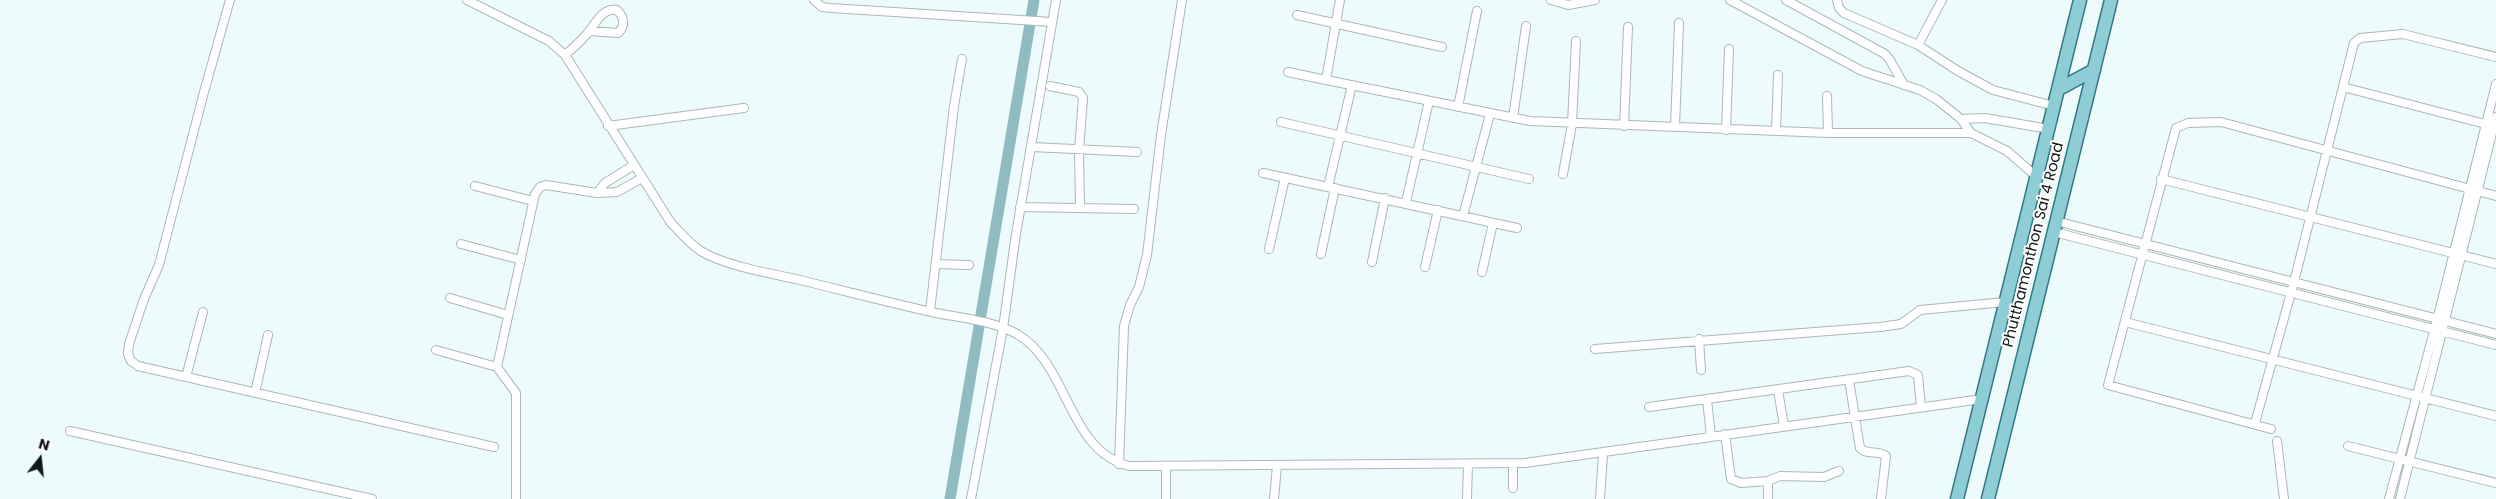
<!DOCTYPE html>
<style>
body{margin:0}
#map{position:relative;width:2496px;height:499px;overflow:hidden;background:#edfbfd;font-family:Poppins,sans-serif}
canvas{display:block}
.north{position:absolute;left:15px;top:434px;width:50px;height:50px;-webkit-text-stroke:4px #fff;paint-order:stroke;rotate:16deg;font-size:14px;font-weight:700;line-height:20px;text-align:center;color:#111617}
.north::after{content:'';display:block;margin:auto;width:18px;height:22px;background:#111617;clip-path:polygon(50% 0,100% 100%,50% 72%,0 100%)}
</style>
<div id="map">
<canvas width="2496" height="499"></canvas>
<div class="north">N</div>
</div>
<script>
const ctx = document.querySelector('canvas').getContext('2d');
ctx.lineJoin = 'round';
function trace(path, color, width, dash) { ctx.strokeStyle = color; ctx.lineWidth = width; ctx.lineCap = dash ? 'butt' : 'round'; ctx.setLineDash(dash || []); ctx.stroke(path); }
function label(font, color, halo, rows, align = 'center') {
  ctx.font = font + ' Poppins,sans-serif'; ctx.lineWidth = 4; ctx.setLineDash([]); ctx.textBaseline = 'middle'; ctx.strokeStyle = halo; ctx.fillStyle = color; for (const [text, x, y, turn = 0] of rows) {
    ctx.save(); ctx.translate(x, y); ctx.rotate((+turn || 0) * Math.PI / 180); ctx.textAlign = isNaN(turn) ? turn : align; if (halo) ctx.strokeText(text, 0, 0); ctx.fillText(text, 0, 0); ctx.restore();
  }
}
trace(new Path2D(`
 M950 499 1034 0`), '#8fbcc3', 11);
const street = new Path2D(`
 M230 0 204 92 159 265 144 299 129 344 128 354 131 361 138 366 494 447
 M467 0 549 41 565 55 671 223C683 235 693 248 708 255 736 268 770 273 800 280 845 291 891 303 936 313 962 318 993 321 1017 334 1069 364 1067 450 1129 466L1525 463 1982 399
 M814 0 822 7 831 8 1052 22
 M1551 0 1568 5 1595 0
 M1730 0 1862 71 1920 90 1936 99 1961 119 1971 133 2007 151 2037 177
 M1786 0 1885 54 1890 60 1904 85
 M1837 0 1839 8 1844 13 1918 45 1958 71 1993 90 2054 106
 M1297 15 1442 47
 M1918 45 1942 0
 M565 55C572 49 579 43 585 36 595 26 601 7 617 10 624 17 626 26 618 33L589 31
 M1288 72 1326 80 1340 0
 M1326 80 1530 121 1828 133H1971
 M1050 86 1079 92 1083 98 1079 150 1080 208
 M2343 87 2489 125
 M1827 96 1828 133
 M1458 107 1477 11
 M1513 118 1526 26
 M1961 119 1985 118 2049 129
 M1281 122 1529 179
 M608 126 744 108
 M1624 126 1628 27
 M1675 127 1679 23
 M1726 130 1729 49
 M1776 131 1778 75
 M1032 147 1137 152
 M634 165 605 183 597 193 617 192 642 178
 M1263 173 1517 228
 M1563 174 1572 124 1576 41
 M2161 179 2496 264
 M475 186 533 201
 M1328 187 1352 85
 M1406 202 1429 101
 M1020 207 1134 209
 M1463 216 1490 114
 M2056 221 2496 334
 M2054 232 2496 345
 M461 244 521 260
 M1269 249 1285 178
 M1321 254 1335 188
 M1372 262 1385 198
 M936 264 969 265
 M1425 267 1438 210
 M1482 272 1493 223
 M450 298 508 315
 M930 311 954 106 962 59
 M2125 322 2496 416
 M1699 339 1701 370
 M1595 349 1880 327 1901 324 1920 310 2005 302
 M436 350 497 367
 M186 377 203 312
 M1849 380 1860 448C1867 456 1879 449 1886 456L1881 499
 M1778 390 1784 426
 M255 393 268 335
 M1707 400 1711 436
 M1649 407 1909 371 1918 375 1921 407
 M2255 423 2294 282 2354 43 2360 38 2403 34 2496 57
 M2271 429 2108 385 2176 128 2188 123 2221 122 2496 196
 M70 431 372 499
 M1725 434 1731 479 1741 483 1768 481V499
 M2277 441 2284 499
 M2348 446 2496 483
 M1119 464 1124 326 1130 305 1139 287 1147 255 1161 135 1182 0
 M1513 464V488
 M1768 481 1780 476 1824 477 1839 471
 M516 499V393L497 367 535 194 540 187 546 185 597 193
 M971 499 1003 328 1016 234 1056 0
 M1166 499V467
 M1274 499 1277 466
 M1467 499 1468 464
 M1600 499 1603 454
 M2389 499 2437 320 2496 84
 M2400 499 2496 117`);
const primary = new Path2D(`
 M2059 89 2094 70
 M1957 499 2080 0
 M1988 499 2111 0`);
trace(street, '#aab7b9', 10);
trace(primary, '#327882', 15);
trace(street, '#fff', 8);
trace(primary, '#8ecdd6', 12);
label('15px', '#111617', '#fff', [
 ["Phutthamonthon Sai 4 Road",2034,245,-76]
]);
</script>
